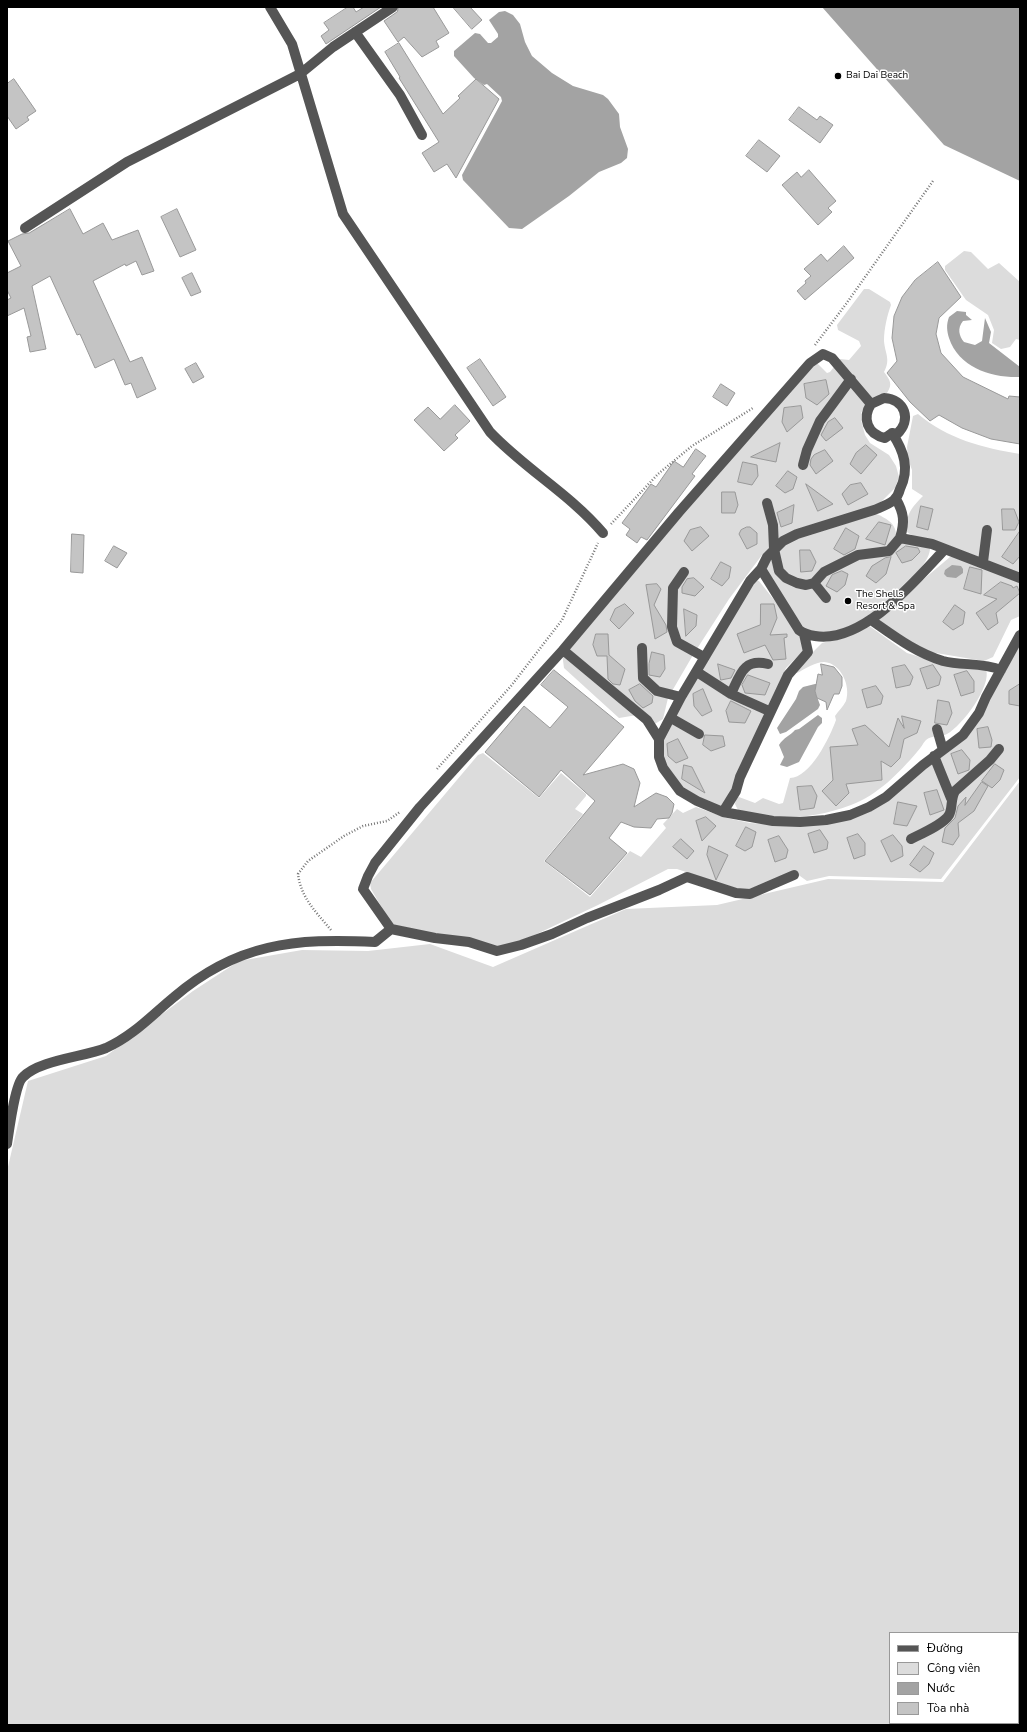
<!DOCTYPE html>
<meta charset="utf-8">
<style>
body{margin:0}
#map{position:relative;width:1027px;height:1732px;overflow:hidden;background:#fff;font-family:"Nunito Sans",sans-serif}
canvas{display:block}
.frame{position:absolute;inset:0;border:8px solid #000;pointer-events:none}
.legend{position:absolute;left:889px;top:1632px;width:130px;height:92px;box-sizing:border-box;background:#fff;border:1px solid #999;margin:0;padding:5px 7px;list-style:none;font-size:12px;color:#000}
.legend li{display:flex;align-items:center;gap:8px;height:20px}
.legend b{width:20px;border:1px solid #999}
</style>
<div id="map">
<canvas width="1027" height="1732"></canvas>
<div class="frame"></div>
<ul class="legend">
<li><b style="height:5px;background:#555"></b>Đường</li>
<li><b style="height:11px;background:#dcdcdc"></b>Công viên</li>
<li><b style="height:11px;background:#a3a3a3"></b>Nước</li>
<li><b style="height:11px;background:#c4c4c4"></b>Tòa nhà</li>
</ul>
</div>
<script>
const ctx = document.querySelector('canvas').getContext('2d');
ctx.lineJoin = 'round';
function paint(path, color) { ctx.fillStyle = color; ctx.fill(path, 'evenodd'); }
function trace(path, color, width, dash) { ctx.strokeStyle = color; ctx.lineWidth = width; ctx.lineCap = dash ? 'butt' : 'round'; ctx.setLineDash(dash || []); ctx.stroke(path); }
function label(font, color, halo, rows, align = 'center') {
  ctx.font = font + ' "Nunito Sans",sans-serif'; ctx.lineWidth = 3; ctx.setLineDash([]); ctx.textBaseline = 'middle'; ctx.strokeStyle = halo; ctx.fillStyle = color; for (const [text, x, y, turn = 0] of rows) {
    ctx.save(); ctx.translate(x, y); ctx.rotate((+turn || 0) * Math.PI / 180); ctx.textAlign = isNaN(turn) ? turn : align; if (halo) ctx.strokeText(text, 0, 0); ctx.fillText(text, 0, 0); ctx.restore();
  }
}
paint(new Path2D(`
 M964 251 971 252 988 269 999 263 1020 282V340L1016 339 1010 347 1001 349 992 343 994 330 988 315 966 300 945 270V266Z
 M864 289H869L890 302 891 305C887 316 884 329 884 341 885 354 891 359 884 372 890 380 893 384 887 393L880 394 865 406 861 413V420L865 435 870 443 889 455 896 466 899 477 895 488 880 503 789 534 762 555 729 599 693 655 668 698 663 719 653 725 637 715 619 718 564 668 562 653 811 365 817 363 827 373 830 372 840 359 849 360 861 346 859 341 838 330 837 325Z
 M918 414C948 439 983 448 1020 454V574L913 536 907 532C905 515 912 507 923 496L912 489V470L908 459 907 447 913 416Z
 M875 513C885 518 897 523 896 536L930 548C931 572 858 628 835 633 827 635 815 632 807 632L764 571 768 558 784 543Z
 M950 557H954L1020 581V616L1011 620 993 657 984 661 918 650 879 620 880 616Z
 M755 580 759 581 802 635 805 649 786 668 724 805 718 807 683 788 663 761 661 740Z
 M868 625 907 653 943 664 986 669C992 686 962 726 947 734 941 737 931 735 926 740 923 743 921 748 917 752 899 773 878 795 851 805 810 820 783 819 740 814L735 804 736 798 739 797 755 803 763 798 779 804 783 803 790 778C810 778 830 737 836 720L835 716C838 711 843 707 846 701 851 686 841 663 824 662 815 662 805 669 797 673H795V670L822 643 837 639Z
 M1020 636V777L941 879 829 876 807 881 793 871 750 890 737 889 677 869H668L598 905 522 941 497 949 393 927 371 889 370 883 478 755 483 753 539 798 561 773 586 794V796L575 809 583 814 544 861 590 897 630 851 641 857 666 828 663 824 677 809 683 813 696 807 727 818 750 823 778 825 869 808 959 740Z
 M1020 781V1725H7V1171L28 1081 106 1056 193 991 239 961 302 950 368 951 430 944 493 967 626 909 717 905 828 879 943 882ZM890 1633H1018V1723H890Z`), '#dcdcdc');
paint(new Path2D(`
 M822 7H1020V181L944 145Z
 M505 11 513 15 520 24 525 42 532 56 552 73 573 86 603 95 608 99 619 114 620 127 628 149 627 158 621 163 599 172 569 196 522 229 509 228 463 180 462 175 502 101 501 97 487 84 484 85 474 78 454 56V51L475 33 480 34 488 43H491L498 37V34L489 20 499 12Z
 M957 311 966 312V315L972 320 963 321C957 328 959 336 964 342L975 345 982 341 985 318 991 332 989 343 1020 367V377C992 378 959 368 949 338 947 331 946 325 949 317Z
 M952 565 961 566 963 569V573L956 578 947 577 944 574 945 570Z
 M815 684H818L815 691 820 705 818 709 786 732 780 734 777 728 796 699 799 691 803 687Z
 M818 715 822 718V723L818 727 799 762 787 767 780 765 784 757 779 745C784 737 790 736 795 730L799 729Z`), '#a3a3a3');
const building = new Path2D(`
 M348 7H353L356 12 364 7H381L326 44 321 36 329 30 324 23Z
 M399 7H433L449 33 436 41 439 47 422 57 404 37 398 42 384 21 397 12Z
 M453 7H470L482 20 472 29Z
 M399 43 443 114 460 98 458 96 476 79 499 99 456 178 447 164 434 172 422 153 439 142 399 78 400 77 385 52Z
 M14 79 36 111 27 117 29 120 16 129 7 116V84Z
 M799 107 817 120 820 116 833 125 820 143 789 120Z
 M759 140 780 156 767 172 746 156Z
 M809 170 836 201 828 208 832 212 818 225 782 185 797 172 801 177Z
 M70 209 83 234 103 223 112 240 138 230 154 271 142 275 136 261 126 266 125 264 93 281 130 362 142 357 156 389 137 398 131 383 125 385 114 359 95 368 80 334 77 335 50 276 32 286 46 349 30 352 27 337 31 336 24 308 7 316V300L11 298 7 290V273L21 266 8 241 22 234 29 233Z
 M177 209 196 250 180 257 161 217Z
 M844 246 854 258 805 300 797 291 806 283 805 281 811 276 804 269 821 254 827 261Z
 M938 262 961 297 939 318 936 334 941 353 963 377 1008 399 1009 396 1020 397V444L991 439 962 428 939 415 930 421 910 402 887 373 897 361 892 338 894 316 902 297 915 280Z
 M192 273 201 292 191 296 182 278Z
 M480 359 506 397 493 406 467 368Z
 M196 363 204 377 193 383 185 369Z
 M826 380 829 394 817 405 806 398 804 384Z
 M721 384 735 393 727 406 713 397Z
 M455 405 470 421 455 435 458 438 444 451 414 420 428 407 440 419Z
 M801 406 803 418 787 432 782 422 784 408Z
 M835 418 843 428 826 441 821 435 828 422Z
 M780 443 776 462 751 457Z
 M866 445 877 455 861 474 850 464 856 453Z
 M696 449 706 456 692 474 695 476 647 540 641 537 637 543 626 535 630 529 622 523 651 484 656 487 674 461 683 467Z
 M825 450 833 461 816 474 810 465 811 459 814 455Z
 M743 462 757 465 758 476 752 485 738 482Z
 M788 471 797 477 793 489 785 493 776 486Z
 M861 483 868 494 848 505 842 494 850 485Z
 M806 484 833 504 818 511Z
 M722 492H735L738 505 735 513H722Z
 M794 505 792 523 781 527 777 513Z
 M921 506 933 509 928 530 917 527Z
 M1002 509H1014L1019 522 1015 530H1003Z
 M879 522 891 525 885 545 866 539Z
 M701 527 709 536 692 551 684 541 690 530Z
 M747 527H750L757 533V544L747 549 739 534 741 530Z
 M846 528 859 536 855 549 844 555 834 549Z
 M1020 531V556L1013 564 1002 557Z
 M72 534 84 535 83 573 71 572Z
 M114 546 127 553 117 568 105 561Z
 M906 546 918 548 920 552 912 560 902 563 896 553Z
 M800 550H810L816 562 812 571 801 572Z
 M891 557 886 574 876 583 866 576 872 566 885 558Z
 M721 562 731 567 729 578 722 586 711 579Z
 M970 567 982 570 981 594 964 589Z
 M842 571 848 574 845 585 837 592 826 586 832 575Z
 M694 578 704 587 695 596 682 593V587L687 579Z
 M1001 582 1012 586 1013 588 1017 586 1020 593 996 613 998 623 988 630 976 613 997 599 984 595Z
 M657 584 661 589 654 605 666 625 667 632 655 639 646 585Z
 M625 604 634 613 619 629 610 620 615 609Z
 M761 604H774L777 618 770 635 787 634V637L784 638 786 659 773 660 765 645 744 653 737 634 760 625Z
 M955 605 965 612 963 624 953 630 943 622Z
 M684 609 697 615 696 626 686 636Z
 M596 634H608L609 655 625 669 620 685 613 684 608 679 607 656H597L593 645Z
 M652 652 664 655 665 669 660 677 649 675V664Z
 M718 664 735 670 731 678 721 680Z
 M821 664 834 667 842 677V686L839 694H834L827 710 826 702 817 698 815 691 818 674 822 675Z
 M905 665 913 677 910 685 896 688 892 668Z
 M933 665 941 677 939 685 927 689 920 669Z
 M554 670 624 727 583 775 623 764 634 769 640 783 634 807 656 793 667 797 674 804 672 813 669 818 657 819 651 828 634 827 621 822 609 838 627 853 590 895 545 861 595 801 561 770 539 797 485 752 524 706 550 728 568 707 541 685Z
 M967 671 974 681V692L961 696 954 675Z
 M748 675 770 683 765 695 745 693 742 685Z
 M640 684 653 696 652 703 643 708 635 701 629 690Z
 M1020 684V706L1009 704V691Z
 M876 686 883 696 881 704 867 708 862 690Z
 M703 689 712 711 702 716 694 706 693 694Z
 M938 700 949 702 952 713 947 725 935 723Z
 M731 701 751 711 745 723 729 722 726 711Z
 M902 716 921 721 917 733 904 739 900 758 891 767 881 761 882 780 846 784 849 793 836 806 822 791 833 780 830 747 858 745 852 729 865 725 889 747 898 718 904 728Z
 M988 727 992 740 991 747 979 748 977 729Z
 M705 735 723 736 725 746 711 751 703 745Z
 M678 739 688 758 676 763 668 756 667 744Z
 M962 750 970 760 969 770 958 774 951 754Z
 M995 764 1004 770 1000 780 992 788 982 781Z
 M684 765 692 767 705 793 682 779Z
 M982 782 988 786 974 811 958 823 959 836 953 845 942 842 945 828 955 818 958 806 966 797 965 805Z
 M812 786 817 796 814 808 800 810 797 787Z
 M937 790 944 810 930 815 924 793Z
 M898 802 917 806 907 826 894 824Z
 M706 817 716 826 702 841 696 821Z
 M746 827 756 832 752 847 745 851 736 846Z
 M820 830 828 842 827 849 814 853 808 834Z
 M858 834 865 843V855L854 859 847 838Z
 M893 835 902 846 903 856 891 862 881 841Z
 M779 836 788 850 786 858 775 862 768 840Z
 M681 839 694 851 687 859 673 847Z
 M709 846 728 855 716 880 707 855Z
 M924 846 934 853 929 864 920 872 910 865Z`);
paint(building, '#c4c4c4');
trace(building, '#999', 1);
trace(new Path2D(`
 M815 345 846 304 933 181
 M611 524 658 474 692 446 753 408
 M437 769 511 686 562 620 598 543
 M331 930C316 912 301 898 298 874L308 861 344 836 363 826 387 821 400 812`), '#777', 2.5, [1, 2]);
trace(new Path2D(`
 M270 7 292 44 343 214 490 432C525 469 570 494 603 533
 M355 32 400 95 422 135
 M25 228 127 162 300 74 333 47 393 7
 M884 398C905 399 912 420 897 434L892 433 885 438C867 434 862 418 871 404Z
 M892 433C904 451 910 469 900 489 899 493 897 497 894 500 888 505 881 507 874 510L797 534 783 541 767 557 761 569 750 581 681 697 659 739V757L663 768 680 791 697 801 723 812 773 821 800 822 826 820 850 815 869 807 886 797 923 765 963 735 979 713 986 697 1020 635
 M803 465 807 450 820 421 851 379
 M896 499C904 513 905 522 900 538L932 544 1020 578
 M767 503 773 525 774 549 779 571 786 578 797 583 806 585 814 583 824 572 858 555 889 551 900 538
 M983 562 987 530
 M761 569 799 630C804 634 808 635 815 636 863 644 915 581 945 549
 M684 572 673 588 672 627 677 642 704 657
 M814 583 826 598
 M871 620C894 636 916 653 943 661 962 666 982 662 1001 670
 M642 648 643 678 657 691 681 697
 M563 650 647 720 659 739
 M697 672 731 694 769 711
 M731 694C740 675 743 658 768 664
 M671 718 699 734
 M937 729 943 750
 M934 756 951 798
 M723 812 736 791 740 777 788 675 808 652 804 634
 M911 839C921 834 944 824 949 815 953 808 950 800 955 791L990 760 999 749
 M391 929 363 889 368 876 375 863 420 807 563 650 679 512 810 363 823 354 832 358 871 404
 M7 1144C9 1131 15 1084 23 1077 39 1060 84 1057 106 1048 133 1036 152 1015 174 997 237 943 295 938 375 942L391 929 435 938 469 942 497 951 521 945 552 934 587 918 659 890 687 877 736 893 750 894 794 875`), '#555', 10);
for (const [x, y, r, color] of [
 [838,76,4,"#000"],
 [848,601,4,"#000"]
]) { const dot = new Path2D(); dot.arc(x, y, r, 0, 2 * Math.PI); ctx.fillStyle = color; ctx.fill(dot); trace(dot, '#fff', 1.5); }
label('10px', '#000', '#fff', [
 ["Bai Dai Beach",846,76],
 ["The Shells",856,595],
 ["Resort & Spa",856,607]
], 'left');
</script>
